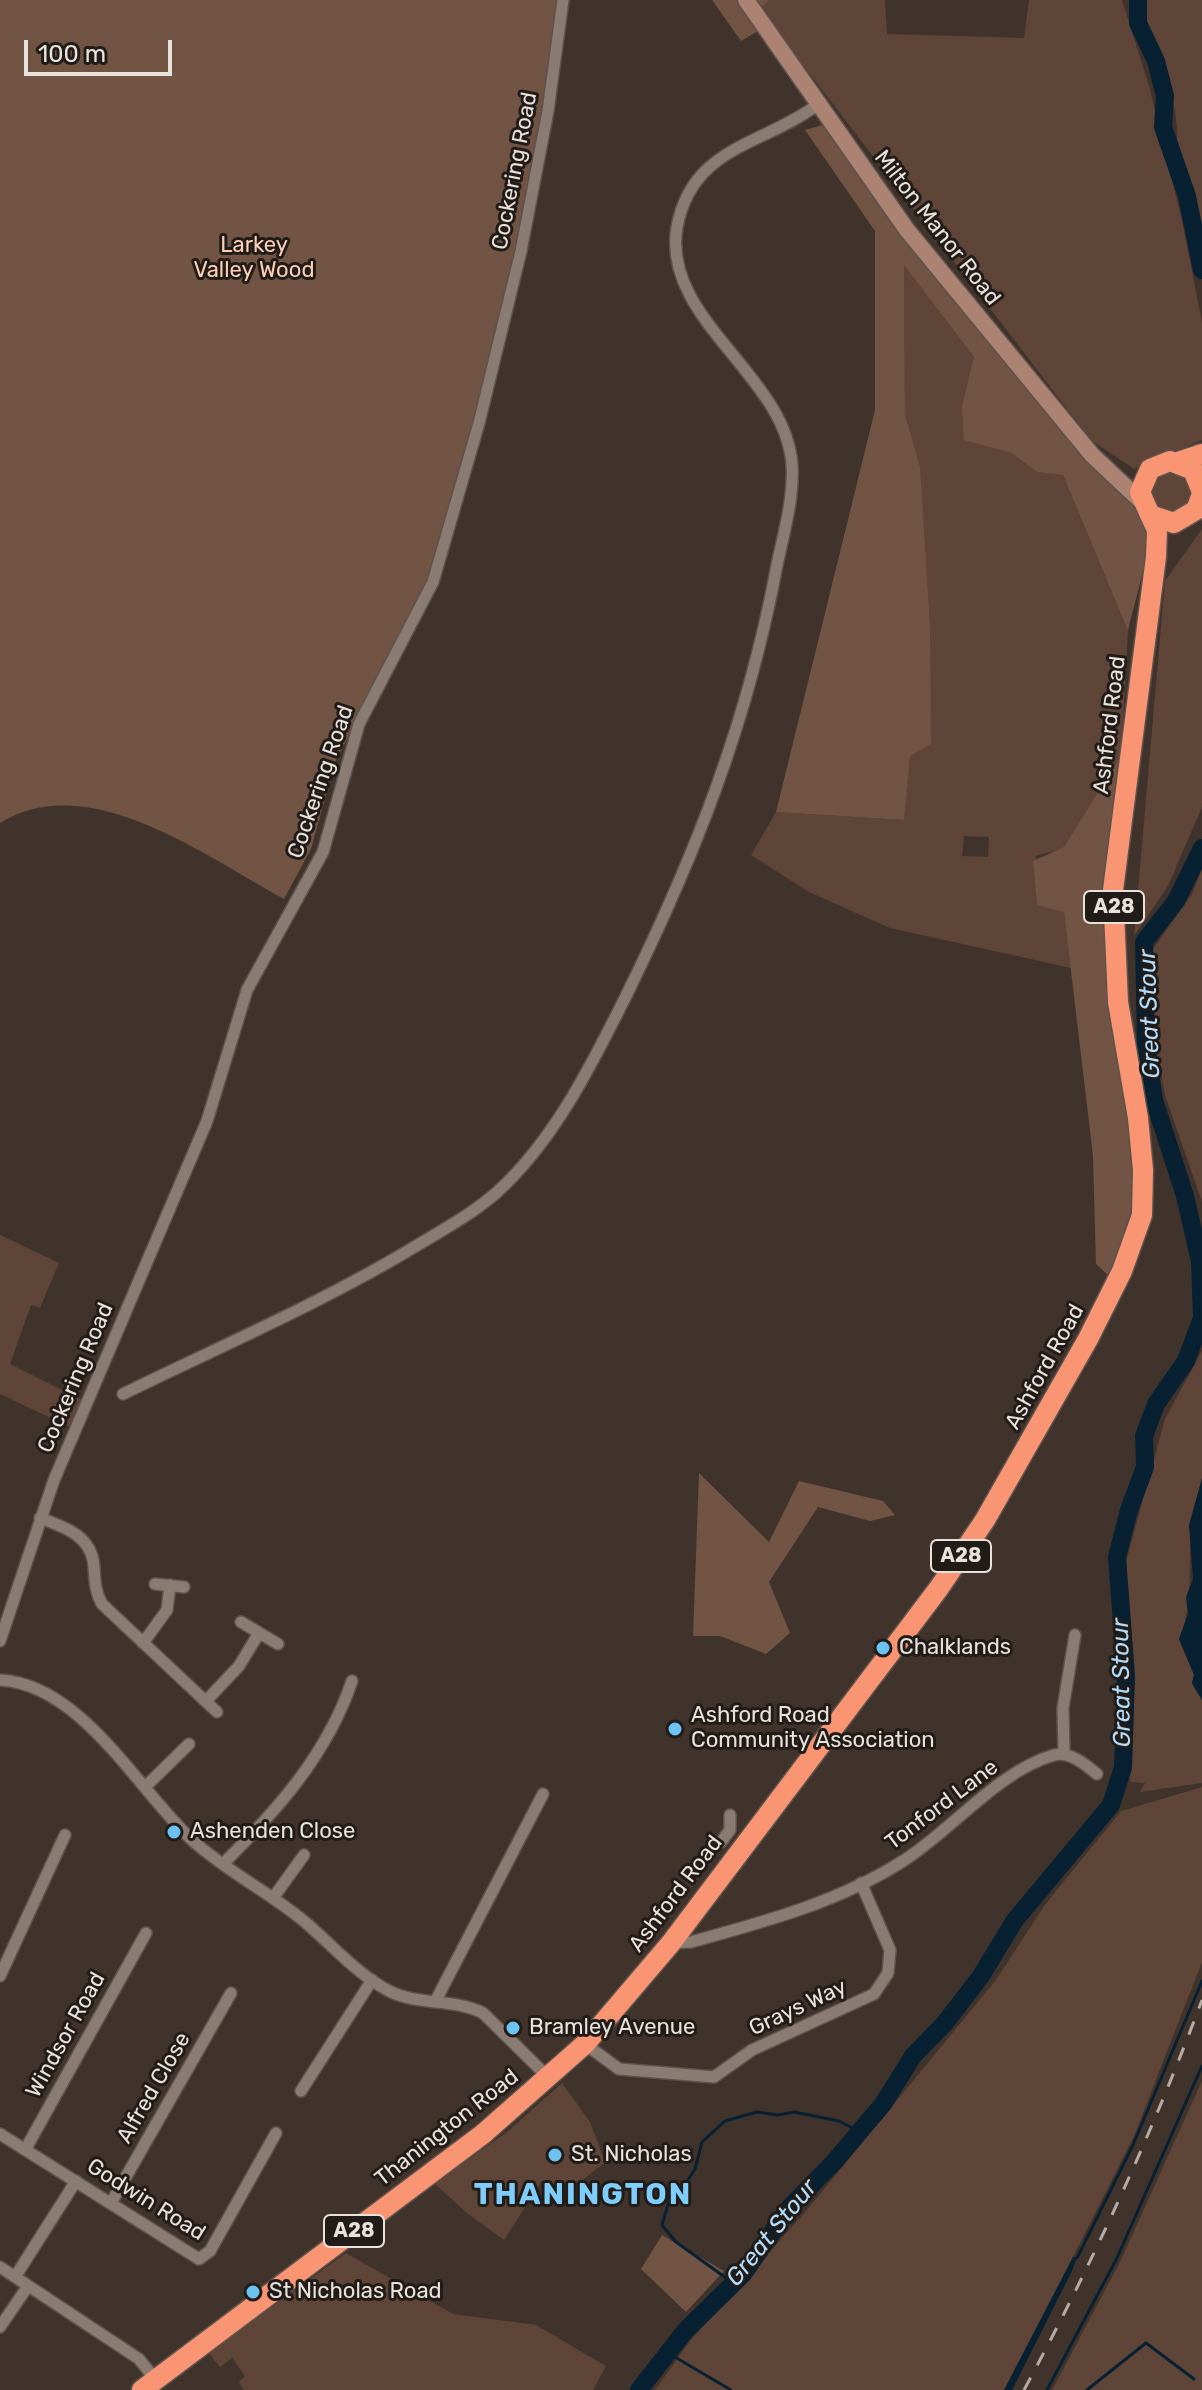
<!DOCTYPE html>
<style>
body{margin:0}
#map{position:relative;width:1202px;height:2390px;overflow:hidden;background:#40332c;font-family:Rubik,sans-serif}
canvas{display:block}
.scale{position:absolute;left:24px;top:40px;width:148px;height:36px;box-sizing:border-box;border:4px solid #e9e1dc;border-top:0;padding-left:10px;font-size:24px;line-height:28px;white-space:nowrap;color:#e9e1dc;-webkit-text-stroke:6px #221c19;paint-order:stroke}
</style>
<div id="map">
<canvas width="1202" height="2390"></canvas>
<div class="scale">100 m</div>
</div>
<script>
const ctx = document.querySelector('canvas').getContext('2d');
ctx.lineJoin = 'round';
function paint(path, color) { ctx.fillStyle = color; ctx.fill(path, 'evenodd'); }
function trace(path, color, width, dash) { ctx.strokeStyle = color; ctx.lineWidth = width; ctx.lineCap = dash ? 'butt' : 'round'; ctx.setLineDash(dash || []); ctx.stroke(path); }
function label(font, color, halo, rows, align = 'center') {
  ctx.font = font + ' Rubik,sans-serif'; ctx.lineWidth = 6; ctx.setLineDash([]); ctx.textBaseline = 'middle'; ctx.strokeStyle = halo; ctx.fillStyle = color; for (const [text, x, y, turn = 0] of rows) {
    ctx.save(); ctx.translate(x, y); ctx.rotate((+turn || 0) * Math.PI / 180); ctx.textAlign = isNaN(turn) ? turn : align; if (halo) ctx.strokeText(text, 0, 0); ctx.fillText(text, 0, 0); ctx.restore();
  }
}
paint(new Path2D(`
 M769 0H885L887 34 1024 38 1029 0H1122L1149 86 1182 221 1202 322V440L1134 469 1091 440 760 9Z
 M1143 0H1202V247L1177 144C1179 112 1167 71 1155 41 1149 28 1142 15 1143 0Z
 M904 264 1063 475 1128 631 1121 755 1064 848 1035 856 1064 911 1071 968 890 928 809 892 751 855 776 812 903 820 910 755 931 744 920 466 905 414ZM964 836 989 837 988 857 962 856Z
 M1150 492a21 21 0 1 1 42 0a21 21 0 1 1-42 0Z
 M1202 529V807L1168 886 1134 936 1165 581Z
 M1202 869V1202L1165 1095 1154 1038 1148 956 1192 894Z
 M0 1235 59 1263 40 1308 31 1305 10 1364 84 1401 72 1428 0 1394Z
 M1202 1351C1202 1392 1202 1436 1202 1476 1200 1495 1193 1513 1191 1532 1188 1569 1194 1605 1179 1639L1194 1675 1192 1684 1202 1700V1783L1140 1792 1145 1783 1130 1782 1134 1709 1126 1562 1165 1419Z
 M1202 1787V1962L1134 2136 1006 2390H655L690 2341 806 2211 996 1980 1044 1906 1121 1811Z
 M1202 2081V2390H1052L1120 2262Z
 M562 2083 590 2122 605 2162 569 2191 542 2181 504 2240 468 2214 434 2183 506 2133Z
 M346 2253 453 2314 536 2325 606 2366 593 2390H244L239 2382 245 2376 232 2358 220 2367 209 2353Z`), '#5e4538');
paint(new Path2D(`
 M0 0H562L515 258 476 422 430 582 335 762 311 849 284 899C206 857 89 768 0 823Z
 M712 0H769L752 18 760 30 741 41Z
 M826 124C903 235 985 341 1075 441 1096 464 1147 505 1148 536 1149 558 1133 607 1128 631L1063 475 1037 472 1012 453 964 440 962 406 974 357 904 265 905 414 920 466 930 627 931 744 910 756 904 820 776 812 875 410V231L805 130Z
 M1121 755 1102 890 1111 1005 1134 1136 1135 1200 1130 1227 1109 1276 1096 1264 1093 1156 1064 912 1037 905 1033 861 1064 847Z
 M699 1473 769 1542 799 1481 883 1501 895 1515 870 1521 818 1507 769 1582 790 1633 766 1654 720 1636H693Z
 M662 2235 724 2271 686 2312 641 2269Z`), '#715443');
paint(new Path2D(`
 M1202 1478V1700L1192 1683 1194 1675 1179 1639 1188 1614 1186 1597 1193 1579 1189 1525Z
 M1073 2257H1077L1072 2271 1012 2390H1004Z`), '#072133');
trace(new Path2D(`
 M1077 2258 1133 2145 1202 1981
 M733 2283 676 2242 662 2225 670 2198 686 2183 695 2169 702 2142 725 2121 757 2112 778 2115 794 2112 839 2121 860 2132
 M668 2353 731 2390
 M1047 2390 1116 2260 1202 2066
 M1087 2390 1146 2343 1194 2379`), '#072133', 3);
trace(new Path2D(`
 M1138 0V23L1156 61 1165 96 1163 127 1187 196 1202 270
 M639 2390 685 2331 743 2274 790 2207 834 2162 883 2104 913 2056 945 2023 981 1976 1015 1920 1111 1805 1123 1767 1126 1676 1117 1557 1129 1510 1145 1467 1144 1436 1156 1404 1186 1361 1202 1318 1200 1261 1185 1196 1154 1100 1146 1045 1144 942 1176 901 1202 848`), '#072133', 18);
const street = new Path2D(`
 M123 1394C219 1347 319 1304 411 1249 439 1232 471 1215 496 1193 554 1141 592 1064 626 996 696 854 748 721 777 565 784 532 794 498 792 465 786 375 661 319 677 227 692 146 764 145 817 105
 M40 1518C65 1527 92 1536 94 1567 95 1581 95 1592 102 1604L217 1712
 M155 1584 184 1587
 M241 1622 278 1644
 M0 1641 54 1480 207 1121 247 990 323 852 359 724 433 582 479 423 521 251 548 111 563 0
 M143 1643 167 1610 170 1585
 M0 1680C81 1684 138 1790 192 1840 226 1871 269 1892 305 1922 332 1945 357 1974 389 1991 419 2006 453 1998 483 2013L549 2078
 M206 1701 239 1666 259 1633
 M1064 1754 1063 1708 1075 1635
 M145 1787 189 1744
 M721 1842 730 1830V1815
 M223 1864C277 1810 327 1755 352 1681
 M273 1898 304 1855
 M672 1943 691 1942C764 1922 839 1902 903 1861 951 1831 998 1771 1054 1755 1069 1751 1085 1764 1097 1774
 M0 1976 65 1835
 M435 2002 543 1794
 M585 2044 619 2069 714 2077 752 2050 874 1994 888 1973 890 1950 861 1883
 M301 2091 372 1980
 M0 2134 199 2259 210 2251 276 2133
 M25 2150 146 1933
 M111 2203 231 1993
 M0 2267 139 2359 156 2380
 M15 2277 76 2181
 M0 2327 28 2286`);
const secondary = new Path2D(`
 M746 0 907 230 1092 455 1142 502`);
const highway = new Path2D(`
 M1178 462 1202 454
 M1202 492 1193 470 1170 461 1150 469 1140 492 1150 515 1174 523 1196 510 1202 494
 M142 2390 483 2134 585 2044 671 1943 939 1588 985 1520 1088 1339 1122 1271 1142 1215 1143 1170 1138 1118 1118 1002 1113 890 1156 557 1157 530 1150 515`);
trace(street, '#5d524c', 14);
trace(secondary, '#5d524c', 19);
trace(highway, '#5d524c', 23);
trace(street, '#8a7b73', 11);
trace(secondary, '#ac8373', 16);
trace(highway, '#fa9573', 20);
trace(new Path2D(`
 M1024 2390C1092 2264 1152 2134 1202 2000`), '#b5aca6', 3, [14, 14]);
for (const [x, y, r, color] of [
 [883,1648,8,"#6cc3f2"],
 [675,1729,8,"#6cc3f2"],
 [174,1832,8,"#6cc3f2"],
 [513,2028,8,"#6cc3f2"],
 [555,2155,8,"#6cc3f2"],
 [253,2292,8,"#6cc3f2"]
]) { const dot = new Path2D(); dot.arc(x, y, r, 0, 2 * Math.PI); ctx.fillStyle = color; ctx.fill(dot); trace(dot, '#221c19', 3); }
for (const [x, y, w] of [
 [1114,907,60],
 [961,1556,60],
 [354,2231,60]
]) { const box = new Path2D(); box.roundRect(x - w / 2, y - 16, w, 32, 6); ctx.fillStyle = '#221c19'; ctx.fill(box); trace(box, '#e9e1dc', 2); }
label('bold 20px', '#e9e1dc', null, [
 ["A28",1114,907],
 ["A28",961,1556],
 ["A28",354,2231]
]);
label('22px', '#e9e1dc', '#221c19', [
 ["Cockering Road",515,171,-79],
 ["Milton Manor Road",937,228,52],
 ["Ashford Road",1110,725,-83],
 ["Cockering Road",321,782,-71],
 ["Ashford Road",1045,1367,-61],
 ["Cockering Road",76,1378,-67],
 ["Tonford Lane",942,1805,-37],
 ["Ashford Road",676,1894,-53],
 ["Grays Way",798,2008,-25],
 ["Windsor Road",66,2035,-61],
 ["Alfred Close",154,2088,-60],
 ["Thanington Road",447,2128,-38],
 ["Godwin Road",146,2200,32]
]);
label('22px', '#fdcfb6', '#221c19', [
 ["Larkey",254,246],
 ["Valley Wood",254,271]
]);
label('22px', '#e9e1dc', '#221c19', [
 ["Chalklands",899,1648],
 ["Ashford Road",691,1716],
 ["Community Association",691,1741],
 ["Ashenden Close",190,1832],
 ["Bramley Avenue",529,2028],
 ["St. Nicholas",571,2155],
 ["St Nicholas Road",269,2292]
], 'left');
label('italic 24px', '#b3ddfc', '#221c19', [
 ["Great Stour",1150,1014,-92],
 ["Great Stour",1122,1683,-91],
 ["Great Stour",772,2233,-51]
]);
ctx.letterSpacing = '2px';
label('bold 30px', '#7ecdfa', '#221c19', [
 ["THANINGTON",583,2195]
]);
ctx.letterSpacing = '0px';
</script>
